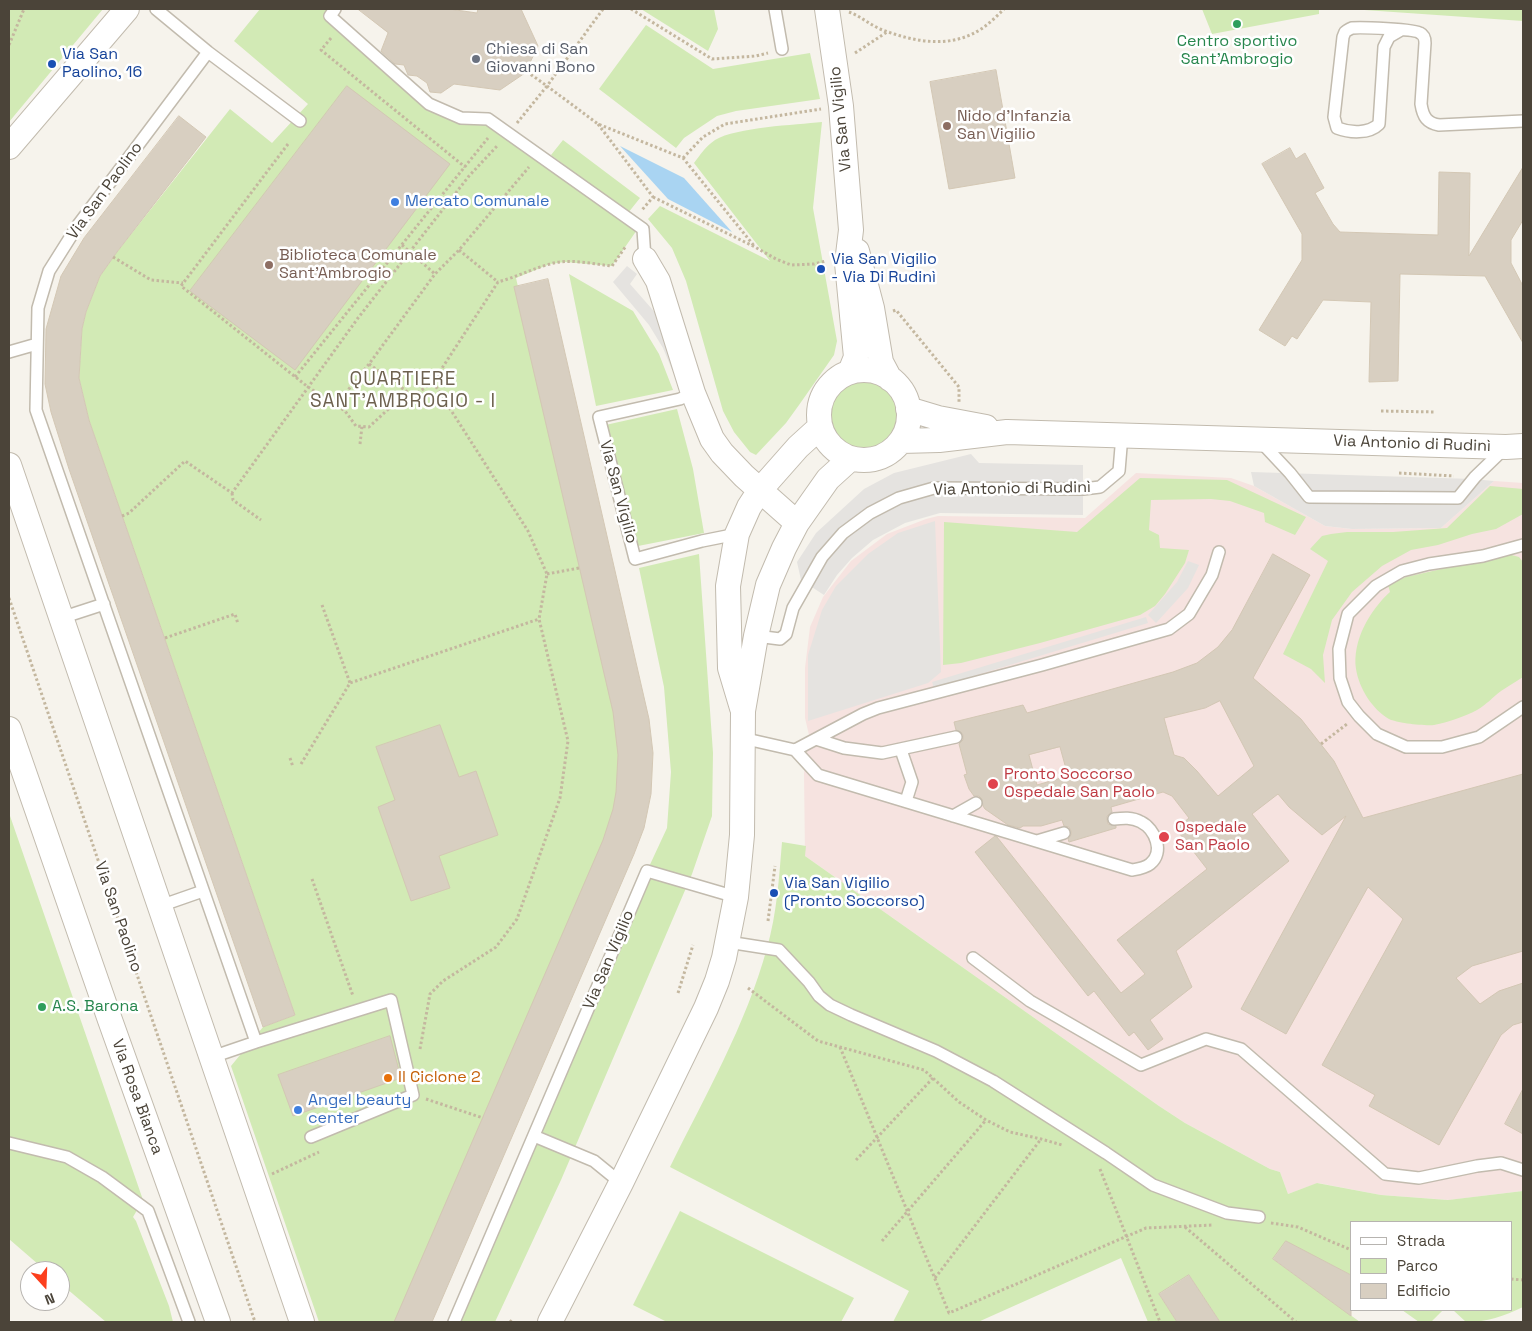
<!DOCTYPE html>
<meta charset="utf-8">
<style>
body{margin:0}
#map{position:relative;width:1532px;height:1331px;overflow:hidden;background:#f6f3ec;font-family:"Space Grotesk",sans-serif}
canvas{display:block}
.frame{position:absolute;inset:0;border:10px solid #4b4439;pointer-events:none}
.legend{position:absolute;left:1350px;top:1221px;width:162px;height:90px;box-sizing:border-box;background:#fff;border:1px solid #b7b4b0;margin:0;padding:6px 9px;list-style:none;font-size:15px;color:#4b4439}
.legend li{display:flex;align-items:center;gap:10px;height:25px}
.legend b{width:25px;border:1px solid #b7b4b0}
.north{position:absolute;left:20px;top:1261px;width:50px;height:50px;box-sizing:border-box;background:#fff;border:1px solid #b7b4b0;border-radius:50%;rotate:160deg;font-size:14px;font-weight:700;line-height:20px;text-align:center;color:#4b4439}
.north::after{content:'';display:block;margin:auto;width:18px;height:22px;background:#fc3f1d;clip-path:polygon(50% 0,100% 100%,50% 72%,0 100%)}
</style>
<div id="map">
<canvas width="1532" height="1331"></canvas>
<div class="frame"></div>
<ul class="legend">
<li><b style="height:6px;background:#fff"></b>Strada</li>
<li><b style="height:14px;background:#d2eab5"></b>Parco</li>
<li><b style="height:14px;background:#d8cfc1"></b>Edificio</li>
</ul>
<div class="north">N</div>
</div>
<script>
const ctx = document.querySelector('canvas').getContext('2d');
ctx.lineJoin = 'round';
function paint(path, color) { ctx.fillStyle = color; ctx.fill(path, 'evenodd'); }
function trace(path, color, width, dash) { ctx.strokeStyle = color; ctx.lineWidth = width; ctx.lineCap = dash ? 'butt' : 'round'; ctx.setLineDash(dash || []); ctx.stroke(path); }
function label(font, color, halo, rows, align = 'center') {
  ctx.font = font + ' "Space Grotesk",sans-serif'; ctx.lineWidth = 5; ctx.setLineDash([]); ctx.textBaseline = 'middle'; ctx.strokeStyle = halo; ctx.fillStyle = color; for (const [text, x, y, turn = 0] of rows) {
    ctx.save(); ctx.translate(x, y); ctx.rotate((+turn || 0) * Math.PI / 180); ctx.textAlign = isNaN(turn) ? turn : align; if (halo) ctx.strokeText(text, 0, 0); ctx.fillText(text, 0, 0); ctx.restore();
  }
}
paint(new Path2D(`
 M1136 473 1231 478 1254 486 1325 526 1352 529 1441 528 1494 481 1523 483V1191L1449 1200 1381 1195 1318 1183 1288 1194 1280 1172 1270 1169 1185 1123 1159 1106 805 856 804 773 809 735 805 718V668L810 627 823 597 851 561 887 534 926 519 938 516 1085 518Z`), '#f6e3e0');
paint(new Path2D(`
 M9 9H103L9 122Z
 M260 9H335L330 16 429 104 461 118 488 119 639 227 612 266 565 262 550 264 516 278 616 712 621 755 619 792 604 841 396 1322H319L231 1066 263 1027 295 1015 89 420 79 378 82 329 86 312 100 276 117 252 230 109 272 143 308 104 234 41Z
 M641 9H714L718 29 708 51Z
 M1202 9H1319V14L1212 34Z
 M1350 9H1523V21Z
 M646 25 713 69 810 53 820 99 736 111 717 116 684 138 676 148 599 89Z
 M822 122 813 208 837 341 834 355 799 405 786 423 756 455 750 452 734 432 723 411 686 281 672 248 648 219 660 206 770 261 694 163C700 155 706 146 715 140 737 127 795 125 822 122Z
 M563 140 640 198 628 213 551 155Z
 M569 274 633 311 659 354 673 390 596 406Z
 M827 416a37 37 0 1 1 74 0a37 37 0 1 1-74 0Z
 M677 409 693 469 704 533 633 547 601 426Z
 M1140 478 1227 480 1306 517 1295 535 1265 522 1264 513 1230 501 1211 499 1151 500 1149 530 1159 535 1160 548 1189 550 1185 563 1165 594 1155 606 1140 615 1040 643 961 663 943 665 944 522 1077 532Z
 M1490 486 1523 489V514L1496 529 1472 534 1438 545 1411 550 1382 566 1352 592 1332 620 1323 655 1325 683 1311 669 1283 654 1328 561 1310 549 1322 536 1331 534 1347 532H1393L1447 528Z
 M699 554 713 753 712 816 692 874 561 1180 495 1322H454L647 871 667 828 671 772 664 687 639 568Z
 M1508 554 1519 557 1523 562V677C1516 682 1508 686 1501 691 1493 697 1486 705 1477 710 1467 716 1445 723 1434 725 1424 726 1397 723 1389 719 1372 709 1359 688 1356 669 1352 641 1370 610 1390 592L1388 585 1406 577Z
 M9 813 143 1200 133 1217 136 1221 169 1306 173 1322H106L60 1283V1271H46L9 1239Z
 M782 842 806 846 805 856 1159 1106 1185 1123 1270 1169 1280 1172 1288 1194 1317 1183 1381 1195 1448 1200 1523 1191V1307C1504 1316 1487 1322 1466 1322L1453 1310H1511V1222H1351V1275L1286 1242 1273 1259 1360 1322H1220L1189 1275 1159 1294 1177 1322H1148L1121 1258 978 1322H893L909 1291 670 1167C705 1096 746 1025 767 948 777 913 779 878 782 842Z
 M680 1211 854 1298 841 1322H667L633 1305Z
 M1402 1310H1443L1431 1322H1419Z`), '#d2eab5');
paint(new Path2D(`
 M627 266 637 274 630 284 659 317 680 389 663 348 649 325 613 282Z
 M971 454 979 463 1083 465V515L940 513 905 523 873 540 852 558 837 575 824 595 801 580 797 562 816 533 864 489 894 473Z
 M1251 472 1473 479 1494 481 1441 528 1352 529 1325 526 1254 486Z
 M935 521 941 672 928 683 808 721V655L822 610 836 586 868 554 898 533Z
 M1188 561 1199 565 1188 588 1156 623 1148 615 1177 582Z
 M1146 617 1148 623 934 688 932 682Z`), '#e5e3e0');
paint(new Path2D(`
 M620 146 684 178 732 232 668 199Z`), '#a9d4f2');
const building = new Path2D(`
 M358 9H449L477 13 478 9H521L538 46 525 73 500 90 454 84 441 93 430 92 427 83 417 76 408 75 404 65 395 64 381 51 388 33Z
 M996 70 1015 178 949 189 930 82Z
 M347 86 450 164 295 370 190 291Z
 M179 116 206 137 117 252 100 276 86 312 82 329 79 378 89 420 295 1015 263 1027 69 469 51 412 45 384 46 329 61 276 84 238Z
 M1290 148 1296 159 1305 153 1324 188 1315 193 1333 224 1340 232 1438 235 1439 172 1470 173 1469 256 1523 167V220L1511 240V263L1523 286V343L1485 276 1400 274 1398 381 1369 382 1371 302 1323 300 1297 339 1292 336 1285 346 1259 330 1302 260V234L1262 164Z
 M548 279 649 719 653 753 651 794 644 828 634 854 432 1322H394L603 840 613 809 616 792 618 755 613 712 514 287Z
 M1273 554 1310 575 1253 678 1301 719 1334 761 1363 818 1523 774V951L1472 966 1456 978 1480 1004 1499 991 1523 983V1022L1513 1025 1501 1035 1439 1145 1369 1106 1375 1095 1322 1065 1403 919 1368 887 1286 1034 1241 1009 1346 816 1322 835 1289 807 1278 794 1252 814 1289 861 1176 951 1192 987 1150 1020 1163 1039 1148 1050 1134 1032 1129 1036 1094 991 1088 996 975 852 995 836 997 837 1121 993 1145 974 1117 940 1207 869 1176 829 1189 818 1172 796 1163 792 1111 807 1112 812 1107 816V820L1108 824 1116 826V828L1069 842 1068 839 1071 835V831L1069 827 1064 826 1062 820 1041 826H1023L1020 828 1008 825 985 809 983 806 982 799 979 796H974L969 789 964 775 967 774 959 744 963 740V735L961 732 956 730 954 722 1023 705 1027 713 1173 672 1197 663 1218 647 1232 630ZM1220 701 1254 766 1218 796 1197 771 1184 758 1174 755 1164 718 1205 708ZM1060 747 1068 776 1037 785 1029 755Z
 M440 725 459 777 476 771 498 835 439 856 450 888 411 901 378 807 395 800 376 747Z
 M390 1036 401 1078 293 1116 278 1075Z
 M1523 1089V1134L1505 1124Z
 M1286 1241 1351 1275V1316L1273 1259Z
 M1189 1275 1220 1322H1177L1159 1294Z`);
paint(building, '#d8cfc1');
trace(building, '#d3c7b4', 1);
const lane = new Path2D(`
 M156 9 208 52 300 121
 M335 9 330 16 429 104 461 118 488 119 643 229 645 259
 M775 9 782 49
 M1401 30 1389 37 1384 47 1379 124C1369 134 1350 133 1337 128L1334 117 1343 37 1345 32C1348 30 1349 29 1352 28 1359 27 1415 29 1420 33 1424 35 1425 38 1425 43L1421 104C1423 117 1427 123 1439 125L1523 121
 M208 52 78 225 49 271 38 308 36 410 256 1042
 M9 352 37 344
 M693 393 680 399 599 417 635 559 702 541 737 534
 M1261 442 1290 473 1309 497 1458 498 1475 477 1504 449
 M1523 545 1483 556 1429 564 1402 571 1376 586 1348 614 1339 649 1340 678 1348 702 1359 716 1377 734 1406 747H1442L1479 737 1523 707
 M61 618 104 604
 M756 636 780 639 786 634 793 608 822 557 843 533 870 513 899 498 934 488 1083 489 1100 487 1119 471 1122 435
 M742 738 795 750 863 714 878 708 1042 665 1169 629 1189 614 1212 575 1219 552
 M816 739 844 748 882 753 956 737
 M795 750 818 775 1132 870C1138 869 1145 868 1150 864 1165 852 1155 829 1141 822 1132 817 1123 818 1114 819
 M901 750 912 782 906 801
 M953 816 976 803
 M1037 841 1064 833
 M160 906 203 891
 M728 942 779 950 809 982 819 996 830 1005 851 1015 936 1051 993 1081 1106 1153 1153 1185 1227 1213 1259 1217
 M973 958 1030 1001 1141 1065 1206 1039 1241 1049 1385 1174 1419 1178 1477 1166 1501 1163 1523 1170
 M212 1057 256 1042 391 1000 413 1095 311 1137
 M534 1136 594 1161 621 1183
 M9 1143 67 1157 102 1177 148 1211 189 1322
 M454 1322 647 871 736 897`);
const street = new Path2D(`
 M827 9 841 106 851 230 847 263 856 357 850 372
 M9 147 127 9
 M857 251 872 308 881 362 890 379
 M645 259 658 281 693 393 712 439 722 453 744 476 797 523
 M819 415a45 45 0 1 1 90 0a45 45 0 1 1-90 0Z
 M908 409 938 418 986 427
 M901 441 939 440 1007 432 1506 447 1523 446
 M9 465 302 1322
 M742 708 730 668 728 586 737 534 749 507 760 490 798 447 820 427
 M9 729 110 1020 218 1322
 M550 1322 621 1183 706 1008 717 981 724 958 736 897 742 835 743 711 756 636 768 585 784 548 797 523 828 479 850 459`);
trace(lane, '#c2bbae', 14);
trace(street, '#c2bbae', 26);
trace(new Path2D(`
 M603 9 547 86 598 124 683 158 755 247
 M631 9 712 59 756 56 768 53
 M849 12C860 16 869 24 880 29 914 42 952 50 984 27 991 22 998 15 1004 9
 M331 38 321 50 465 167
 M9 45 24 9
 M855 53 887 32
 M517 123 547 86 526 71
 M598 124 653 197 642 210
 M288 144 181 286 308 387 345 411 356 426 369 427 396 402 413 396
 M683 158 703 137 725 124 821 109
 M653 197 755 247 776 259 791 265 814 264 826 261
 M402 245 435 274
 M459 250 498 282
 M113 257 151 280 183 283
 M893 311 896 310 959 387V402
 M369 364 413 396 433 382
 M295 377 488 138
 M336 405 369 364 435 274 459 250 529 167
 M1381 411 1436 412
 M360 444 362 426
 M1399 473 1454 476
 M232 493 233 500 261 520
 M122 516 129 513 185 461 232 493 358 318 469 176 498 145
 M547 574 579 568
 M9 598 255 1322
 M322 605 350 683
 M165 638 235 614 238 624
 M1321 744 1347 724
 M290 758 293 767
 M301 764 350 683 539 619
 M312 879 353 996
 M768 921 775 866
 M748 988 818 1041 924 1070 959 1102 986 1120 1010 1132 1041 1139 1062 1145
 M678 993 693 945
 M840 1047 949 1313 1146 1228 1213 1225
 M420 1049 430 994 443 981 496 947 517 919 560 798 568 741 539 619 547 574 528 531 433 382 498 282C516 277 532 269 550 264 569 258 592 264 612 266L626 246
 M426 1099 483 1118
 M856 1160 933 1078
 M1100 1169 1160 1322
 M272 1174 319 1152
 M1271 1223 1298 1227 1351 1250
 M1185 1227 1296 1322
 M882 1241 986 1120
 M935 1278 1041 1139
 M1511 1279 1523 1280
 M510 1322 512 1320`), '#c4b79f', 3, [2.5, 2.5]);
trace(lane, '#fff', 11);
trace(street, '#fff', 24);
for (const [x, y, r, color] of [
 [1237,24,5,"#2e9e5b"],
 [476,59,5,"#6b7280"],
 [52,64,5,"#1a4fb4"],
 [947,126,5,"#8d6e63"],
 [395,202,5,"#3f7fe0"],
 [269,265,5,"#8d6e63"],
 [821,269,5,"#1a4fb4"],
 [993,784,6,"#e0444e"],
 [1164,837,6,"#e0444e"],
 [774,893,5,"#1a4fb4"],
 [42,1007,5,"#2e9e5b"],
 [388,1078,5,"#e8710a"],
 [298,1110,5,"#3f7fe0"]
]) { const dot = new Path2D(); dot.arc(x, y, r, 0, 2 * Math.PI); ctx.fillStyle = color; ctx.fill(dot); trace(dot, '#fff', 2); }
label('16px', '#27864d', '#fff', [
 ["Centro sportivo",1237,42],
 ["Sant'Ambrogio",1237,60],
 ["A.S. Barona",52,1007,"left"]
]);
label('16px', '#5b616d', '#fff', [
 ["Chiesa di San",486,50],
 ["Giovanni Bono",486,68]
], 'left');
label('16px', '#164399', '#fff', [
 ["Via San",62,55],
 ["Paolino, 16",62,73],
 ["Via San Vigilio",831,260],
 ["- Via Di Rudinì",831,278],
 ["Via San Vigilio",784,884],
 ["(Pronto Soccorso)",784,902]
], 'left');
label('16px', '#785e54', '#fff', [
 ["Nido d'Infanzia",957,117],
 ["San Vigilio",957,135],
 ["Biblioteca Comunale",279,256],
 ["Sant'Ambrogio",279,274]
], 'left');
label('16px', '#4b4439', '#fff', [
 ["Via San Vigilio",841,119,-96],
 ["Via San Paolino",105,191,-54],
 ["Via Antonio di Rudinì",1412,444,2],
 ["Via Antonio di Rudinì",1012,489,-1],
 ["Via San Vigilio",618,492,75],
 ["Via San Paolino",118,917,71],
 ["Via San Vigilio",609,960,-67],
 ["Via Rosa Bianca",137,1097,70]
]);
label('16px', '#366cbe', '#fff', [
 ["Mercato Comunale",405,202],
 ["Angel beauty",308,1101],
 ["center",308,1119]
], 'left');
label('16px', '#be3a42', '#fff', [
 ["Pronto Soccorso",1004,775],
 ["Ospedale San Paolo",1004,793],
 ["Ospedale",1175,828],
 ["San Paolo",1175,846]
], 'left');
label('16px', '#c56008', '#fff', [
 ["Il Ciclone 2",398,1078]
], 'left');
ctx.letterSpacing = '1px';
label('19px', '#6e6250', '#fff', [
 ["QUARTIERE",403,380],
 ["SANT'AMBROGIO - I",403,402]
]);
ctx.letterSpacing = '0px';
</script>
